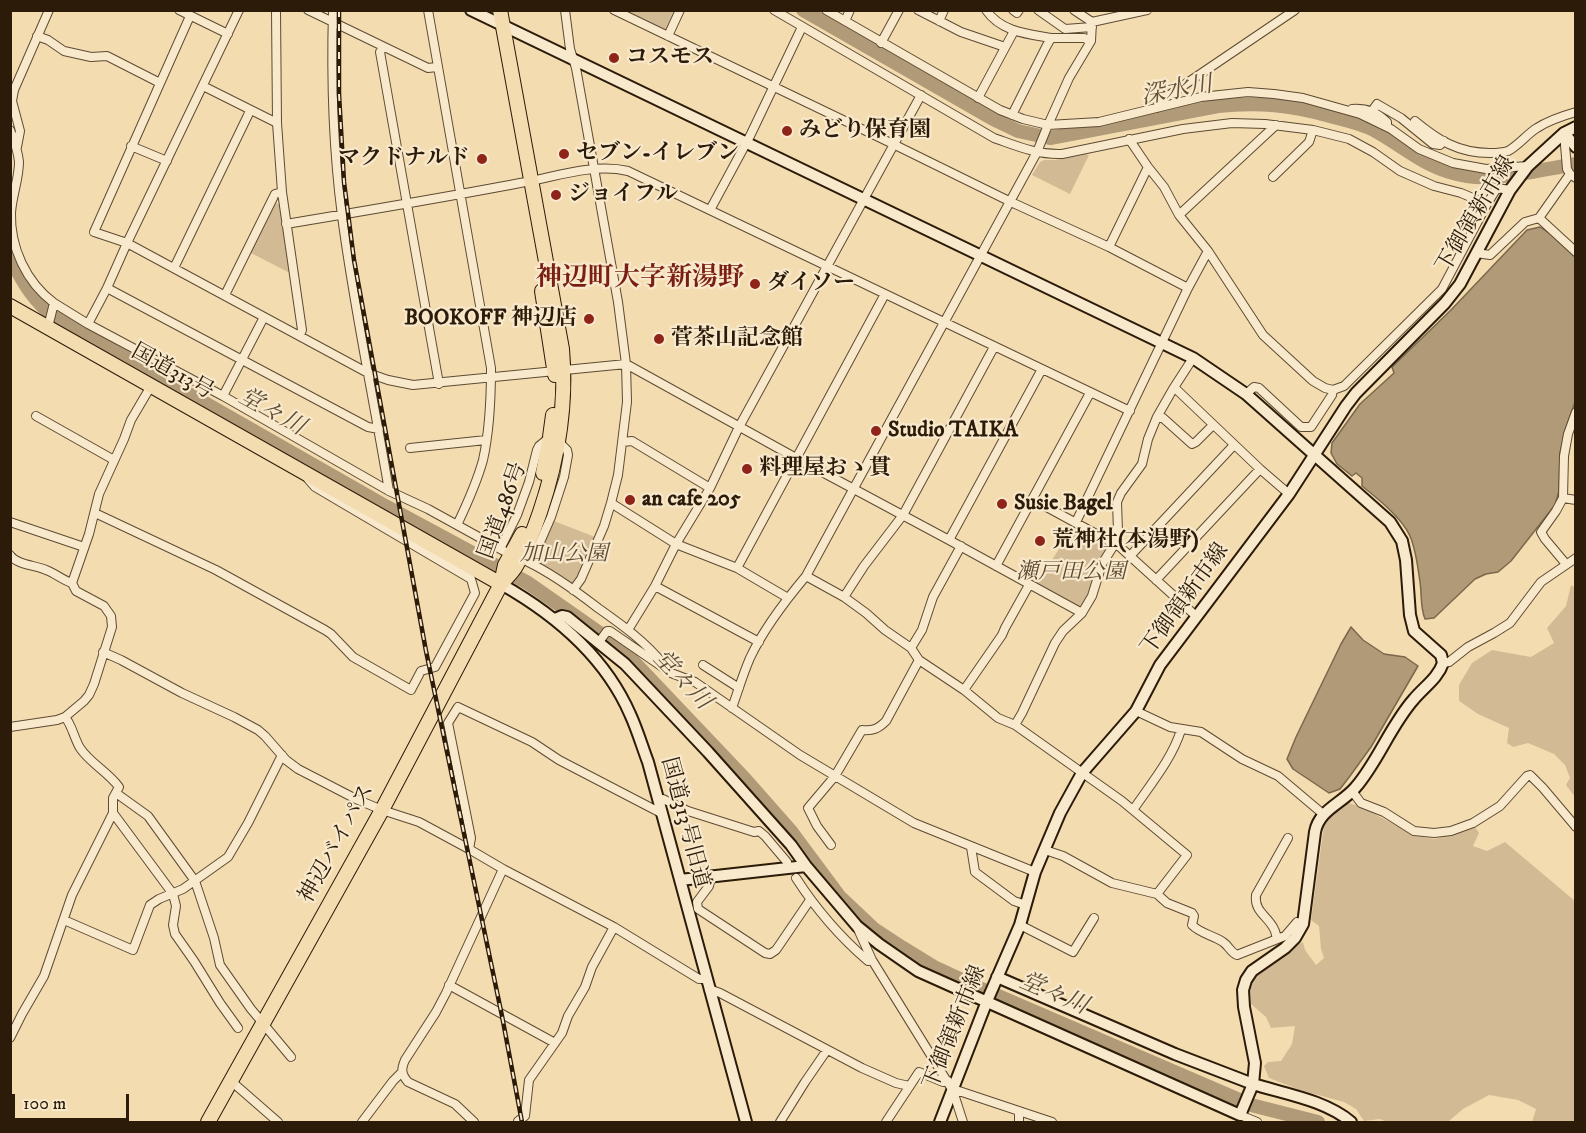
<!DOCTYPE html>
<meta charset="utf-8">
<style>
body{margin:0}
#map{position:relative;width:1586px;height:1133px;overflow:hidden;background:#f4dcb1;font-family:"IM FELL DW Pica",serif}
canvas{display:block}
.frame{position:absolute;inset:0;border:12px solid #2b1b08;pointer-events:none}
.scale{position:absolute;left:12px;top:1094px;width:117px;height:27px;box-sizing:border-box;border:3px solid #2b1b08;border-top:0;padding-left:8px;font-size:18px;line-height:21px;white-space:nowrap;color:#2b1b08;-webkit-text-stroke:4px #f8e8cc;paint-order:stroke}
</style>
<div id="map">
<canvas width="1586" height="1133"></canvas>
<div class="frame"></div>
<div class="scale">100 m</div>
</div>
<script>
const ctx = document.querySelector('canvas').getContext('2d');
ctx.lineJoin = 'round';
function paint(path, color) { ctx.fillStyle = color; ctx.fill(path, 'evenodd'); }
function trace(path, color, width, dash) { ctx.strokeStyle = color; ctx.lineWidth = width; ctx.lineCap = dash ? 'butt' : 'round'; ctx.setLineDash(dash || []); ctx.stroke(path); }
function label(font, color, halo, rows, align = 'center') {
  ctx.font = font + ' "IM FELL DW Pica","Noto Serif JP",serif'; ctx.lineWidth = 4.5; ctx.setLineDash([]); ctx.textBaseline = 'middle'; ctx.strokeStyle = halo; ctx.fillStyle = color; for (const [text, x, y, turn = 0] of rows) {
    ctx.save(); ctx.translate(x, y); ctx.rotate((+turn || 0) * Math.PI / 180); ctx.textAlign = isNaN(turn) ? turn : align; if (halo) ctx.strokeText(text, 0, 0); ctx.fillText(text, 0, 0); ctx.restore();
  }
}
paint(new Path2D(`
 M622 11H677L669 28 663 30Z
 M1085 154 1089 155 1070 194 1032 175 1040 162 1044 160H1055Z
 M272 203 280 204 290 273 249 252Z
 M554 521 595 537 576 581 568 584 538 565 536 560Z
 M1074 526 1106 544 1108 548C1104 554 1099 560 1097 566 1092 580 1093 599 1078 607L1037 583Z
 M1571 585 1576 589 1575 797 1566 785 1570 778 1565 765 1554 754 1528 743 1513 747 1507 743 1509 728 1478 714 1459 701V685L1472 663 1492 650 1531 657 1554 643 1547 628 1566 606Z
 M1349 803 1364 808 1415 836 1435 839 1475 827 1479 833 1473 846 1487 851 1505 842 1575 901V1122H1532L1536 1109 1518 1100 1489 1095 1463 1109 1449 1121 1445 1122H1387L1380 1119 1364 1121 1356 1109 1344 1102 1300 1090 1269 1078 1264 1066 1268 1062 1281 1061 1292 1044 1295 1026 1271 1028 1266 1017 1251 1004C1251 998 1249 990 1251 984 1256 971 1290 949 1303 942L1305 950 1316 965 1324 958 1321 949 1319 926 1311 920 1324 825 1332 815Z`), '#d2bb94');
const water = new Path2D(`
 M1540 227 1552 235 1575 257V402L1567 425 1560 453 1559 491 1555 505 1511 561 1498 572 1486 574 1475 579 1434 618 1425 619C1420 607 1422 595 1420 582 1418 568 1416 550 1410 536 1402 518 1377 498 1362 486V478L1356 473 1352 476 1337 464 1331 453 1332 443 1360 404 1394 373 1392 367 1451 310 1527 230Z
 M1351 627 1363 640 1384 654 1405 657 1418 666 1371 747 1350 776 1340 789 1329 793 1293 769 1287 759 1296 737 1341 644Z`);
paint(water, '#b09a78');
trace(water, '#7b674b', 1.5);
trace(new Path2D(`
 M803 10 993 119 1018 131 1050 138 1218 106C1259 102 1290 105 1330 116 1345 120 1360 123 1374 130 1407 148 1427 170 1467 176 1498 181 1544 169 1576 164
 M10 255C20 279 34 302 56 318L387 507 528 583 611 641 635 663 746 780 790 830 839 896 874 929 903 948 934 967 984 990 1251 1105 1318 1122`), '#b09a78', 14);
const street = new Path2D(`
 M179 10 228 34
 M276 10 277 123 282 192 302 330 300 335
 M308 10 428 68 437 67
 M333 10C331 79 333 148 342 216 354 308 374 400 389 491
 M428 10 491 368C491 399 490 429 483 460 477 482 467 504 457 525
 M565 10 570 49 576 68 618 302 626 364 627 402 618 475 611 503 604 526 581 579 573 590
 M614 10 893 144 1011 202 1109 247 1188 288
 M774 10 994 138C1017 146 1037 155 1062 154L1183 129 1232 123 1265 124 1313 130 1349 139 1373 152 1400 171 1434 186 1461 193 1487 204
 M826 10 1000 110 1023 119 1048 125 1099 122 1201 97 1248 92 1274 94 1303 98 1360 114 1391 129 1419 149 1453 163 1486 169 1528 166
 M918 10 961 32 1005 47
 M986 10C1001 32 1028 34 1051 38
 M1013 10 1017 13 1019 10
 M1038 10 1065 29 1092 27
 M1074 10 1092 22 1147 10
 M190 16 94 232 127 243 368 373 388 380 413 385 626 364 796 458 949 540 1042 369
 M845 21 850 10
 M939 21 944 10
 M37 36 48 40 64 51 91 57 107 56 160 83
 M668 36 680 10
 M881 43 899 10
 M383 47 380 52 439 384
 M203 86 277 123
 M978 98 1014 31
 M1157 108 1159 102 1295 10
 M1352 109C1367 108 1377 112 1387 122V125
 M1372 111 1377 104 1401 118 1433 144 1440 145 1444 141
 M1012 115 1046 47 1051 38H1084L1091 41
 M1415 121C1438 140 1458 153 1490 153 1496 153 1502 153 1508 151 1519 145 1527 134 1537 128 1549 120 1562 116 1576 112
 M10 130C14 140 18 150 19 162 19 179 12 196 11 213 10 247 26 282 54 303L48 327
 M1564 133 1567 169 1570 174 1576 178
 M131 146 167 161
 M17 147 20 131 12 101 14 90 49 10
 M1273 177 1309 142 1313 130
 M710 210 750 136 802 27
 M1179 215 1276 125
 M1539 218 1576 252
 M286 224C364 211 442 198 520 183 555 177 592 163 628 171L1130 411
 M1109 247 1148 167
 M1208 251 1263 335 1313 381 1325 388 1333 390 1344 386 1442 289 1487 204 1497 188 1510 190
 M1476 253 1490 255 1525 222 1539 218 1570 174
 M174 268 250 111
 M107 288 368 427 379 429
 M225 295 275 194 282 192
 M54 303 88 324 223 396 389 491 428 509 504 551
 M88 324 107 288 127 243 239 10
 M1173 389 1177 390 1260 469 1289 494
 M1246 394 1254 387 1259 388 1301 427H1311L1332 395 1333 390
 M223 396 264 317
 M36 416 114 460
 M1157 417 1163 418 1192 444 1196 442 1213 425
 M623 442 632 441 710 488
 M410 448 486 440
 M1563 498 1576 500
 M1032 499 1120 547 1196 616
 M611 503 676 544 737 568 788 598
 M95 513 216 570 325 630 331 634 353 657 411 690 421 671 435 667 475 593 471 579 315 487 308 479
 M10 522 84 547
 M1076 522 1188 288 1208 251 1179 215 1164 187 1148 167 1129 139
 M949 540 1082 613
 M500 549 517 515 529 482 537 450 539 446 549 438
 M10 555C17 565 35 565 46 570 55 573 62 580 72 583
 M1130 556 1234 445
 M528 562C553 574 576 591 598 608 622 625 646 642 664 665
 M531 563 551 517 564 477 568 455 567 450 559 442
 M1566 564 1545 539 1541 532 1556 511 1563 498 1564 456 1568 434 1576 412
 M996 566 1090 393
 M737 568 885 294
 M806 576 844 597 866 613 885 630 911 648 919 660 964 690 998 718 1015 725 1122 801 1187 855 1157 894 1112 883 1063 856 1045 850
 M1156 580 1260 469
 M655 586 759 642
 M844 597 864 566 903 515 994 347
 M628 630 655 586 676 544 710 488 739 427 921 95
 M599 642 607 631H610L671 673 695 682 800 755 914 823 1035 872
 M911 648 922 630 933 597 961 546
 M103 652 121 660 182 693 234 717 258 730 265 736 286 760 298 769 356 799 382 810 419 822 469 849 503 869 614 927 699 979H706
 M1443 663 1449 662 1468 647 1494 633 1510 623 1541 582 1576 558
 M703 665 739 688
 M964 690 1002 635 1005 628 1029 585
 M732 708C738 691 743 674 750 658 764 628 785 601 806 576L1037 152 1048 125 1069 78 1091 41 1092 22
 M1136 711 1170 727 1201 732 1242 759 1278 776 1323 814
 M1015 725 1022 713 1055 643 1063 631 1082 613 1092 596 1102 564 1114 545 1118 531 1117 502 1121 493 1142 464 1148 439 1157 417 1173 389 1193 358
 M10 727 57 720 65 717 84 701 89 695 94 684 112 627 111 616 104 606 76 591 72 583 89 534 99 494 124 439 131 420 151 386
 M1352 791 1361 803 1384 812 1414 831 1434 833 1451 831 1473 823 1500 806 1527 776 1530 775 1543 788 1576 827
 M116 793 148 816 195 881 214 938 220 965 251 1009 291 1057
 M658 800 663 799 688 811 754 832 759 831 765 836 787 862
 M1133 810C1150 785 1172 759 1181 730
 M113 813 173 894 176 906 173 925 175 934 194 961 220 1003 238 1028
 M831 845 817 826 808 808 835 776 862 730C873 731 878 729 886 721L919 660
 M971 847 975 872 1014 901 1026 905
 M469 849 471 838 448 723 458 707 532 742 559 760 661 813
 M711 877 709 886 697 902 698 909 765 953 770 954 776 950 810 900
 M796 878C816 909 840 937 868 961L872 960
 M1157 894 1167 903 1192 913 1194 916 1192 925C1201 934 1213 935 1223 942 1229 946 1230 952 1237 955L1285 936 1297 922 1303 924
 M64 920 133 950 150 905 159 899 183 889 228 857 248 823 282 755
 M1020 925 1073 952 1094 918
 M857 927 872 960 953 1091 963 1122
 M1277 939C1276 936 1276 932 1274 929 1268 916 1254 912 1256 895L1288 838
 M449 985 555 1043
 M709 989 720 993 862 1068 896 1083 909 1086
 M10 1038 22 1014 44 976 72 895 113 813V798L119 787C108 772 90 763 80 748 74 738 72 725 65 717
 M231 1081 278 1122
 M953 1091H959L1052 1122
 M1240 1115 1257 1122
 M362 1122 393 1081 402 1072
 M474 1122 455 1104 408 1082C401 1074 401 1069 405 1060L436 1012 446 993 503 869
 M518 1122V1121L525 1116 529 1080 562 1033 568 1016 585 987 592 967 614 927
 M780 1122 805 1082 827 1050
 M886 1122 919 1072 943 1082 948 1081
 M1019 1122V1111`);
const secondary = new Path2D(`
 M471 10 1193 358 1246 394 1390 522 1402 541 1406 560 1410 615 1414 631 1441 655 1443 663C1438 678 1424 687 1414 699 1390 726 1378 762 1355 788 1341 804 1319 810 1315 832L1303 924 1295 938 1285 948 1252 971 1246 980 1243 990 1244 1007 1255 1063 1253 1084 1175 1054 997 977
 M1564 133 1576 147
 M501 584C554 614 605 657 630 714 637 729 642 746 648 762L746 1122
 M555 619 562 616 567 617 625 664 708 752 791 845 806 866 857 926 879 944 918 971 1240 1115 1253 1084C1285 1094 1325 1100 1351 1122
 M680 880 806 866
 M940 1122 987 1001 1020 925 1035 872 1060 813 1082 773 1136 711 1160 665 1289 494 1346 406 1356 393 1445 303 1460 284 1510 190 1528 166 1564 133 1576 127`);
const highway = new Path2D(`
 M542 291 555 375
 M10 306 501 584
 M543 473 550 437 553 415
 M502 579 505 565 522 534
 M208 1122 382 810 501 584C506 578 512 573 516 566 526 550 534 530 540 512 558 459 567 405 562 349L500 10`);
trace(street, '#5d4b32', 10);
trace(secondary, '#2b1b08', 14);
trace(highway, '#2b1b08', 16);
trace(street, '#f8e8cc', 8);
trace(secondary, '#f8e8cc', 10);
trace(highway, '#f4dcb1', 14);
const rail = new Path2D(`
 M339 10V94L344 182 354 260 426 651 502 1016 522 1122`);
trace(rail, '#2b1b08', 4.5);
trace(rail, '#f8e8cc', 2, [7]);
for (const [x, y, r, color] of [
 [614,58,6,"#8f2418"],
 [787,131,6,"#8f2418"],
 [564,154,6,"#8f2418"],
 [482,159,6,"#8f2418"],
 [556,195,6,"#8f2418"],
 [755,284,6,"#8f2418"],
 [589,319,6,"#8f2418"],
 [659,339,6,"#8f2418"],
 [876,431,6,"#8f2418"],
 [747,469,6,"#8f2418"],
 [630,500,6,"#8f2418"],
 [1002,504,6,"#8f2418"],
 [1040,541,6,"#8f2418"]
]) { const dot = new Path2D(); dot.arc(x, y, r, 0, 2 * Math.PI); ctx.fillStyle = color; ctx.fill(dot); trace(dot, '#f8e8cc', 2); }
label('bold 22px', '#2b1b08', '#f8e8cc', [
 ["コスモス",626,58],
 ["みどり保育園",799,131],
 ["セブン-イレブン",576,154],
 ["マクドナルド",470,159,"right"],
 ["ジョイフル",568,195],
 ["ダイソー",767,284],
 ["BOOKOFF 神辺店",577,319,"right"],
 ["菅茶山記念館",671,339],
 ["Studio TAIKA",888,431],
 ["料理屋おゝ貫",759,469],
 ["an cafe 205",642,500],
 ["Susie Bagel",1014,504],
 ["荒神社(本湯野)",1052,541]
], 'left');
label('22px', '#2b1b08', '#f8e8cc', [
 ["下御領新市線",1477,215,-59],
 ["国道313号",172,373,29],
 ["国道486号",504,511,-70],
 ["下御領新市線",1186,600,-54],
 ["国道313号旧道",684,823,75],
 ["神辺バイパス",338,844,-61],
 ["下御領新市線",956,1028,-68]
]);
label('italic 22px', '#5d4b32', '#f8e8cc', [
 ["加山公園",564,555],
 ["瀬戸田公園",1071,573]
]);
label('italic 24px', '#604e35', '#f8e8cc', [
 ["深水川",1177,92,-10],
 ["堂々川",271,413,29],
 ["堂々川",681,681,46],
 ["堂々川",1053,995,23]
]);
label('bold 26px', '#7a1f14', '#f8e8cc', [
 ["神辺町大字新湯野",640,280]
]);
</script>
